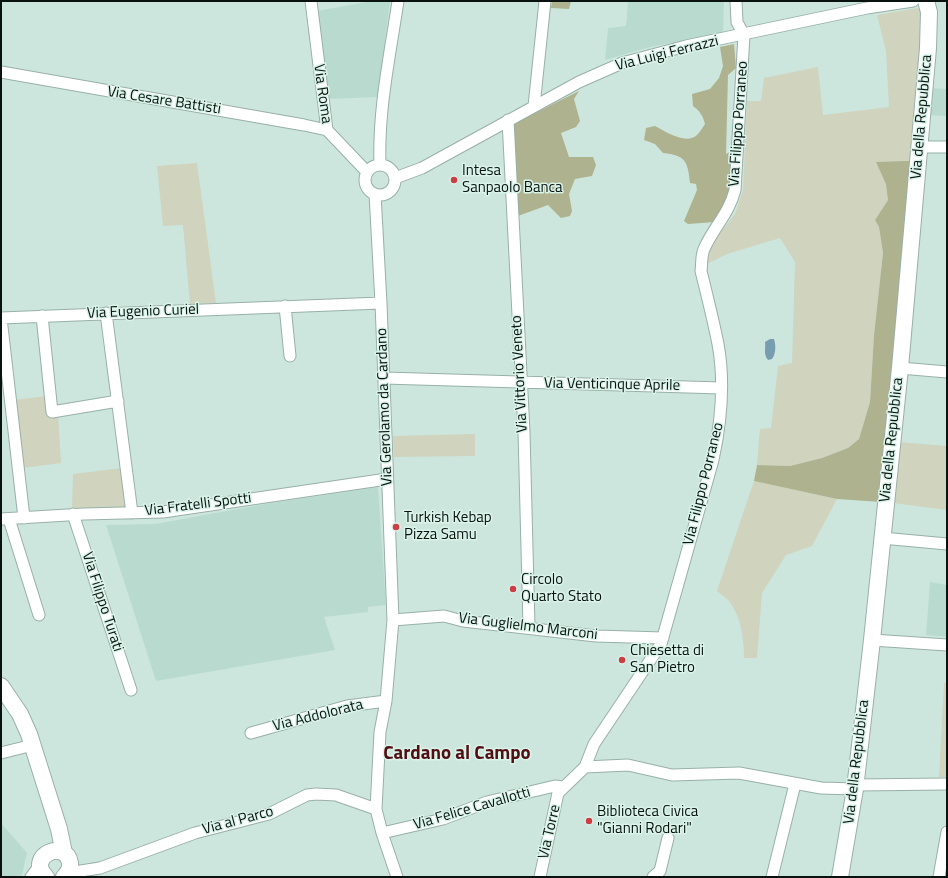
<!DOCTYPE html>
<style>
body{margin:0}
#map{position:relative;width:948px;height:878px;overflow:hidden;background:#cde6dd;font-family:"Titillium Web",sans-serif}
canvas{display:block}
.frame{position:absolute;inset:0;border:2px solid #09120f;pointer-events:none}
</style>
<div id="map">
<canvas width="948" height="878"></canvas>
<div class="frame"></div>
</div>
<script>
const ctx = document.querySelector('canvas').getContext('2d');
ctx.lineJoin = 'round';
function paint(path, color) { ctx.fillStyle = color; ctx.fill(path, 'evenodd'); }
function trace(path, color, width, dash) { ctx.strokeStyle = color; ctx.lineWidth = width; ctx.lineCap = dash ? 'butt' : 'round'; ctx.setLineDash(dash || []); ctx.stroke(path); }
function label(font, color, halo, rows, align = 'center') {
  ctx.font = font + ' "Titillium Web",sans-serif'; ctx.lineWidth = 3; ctx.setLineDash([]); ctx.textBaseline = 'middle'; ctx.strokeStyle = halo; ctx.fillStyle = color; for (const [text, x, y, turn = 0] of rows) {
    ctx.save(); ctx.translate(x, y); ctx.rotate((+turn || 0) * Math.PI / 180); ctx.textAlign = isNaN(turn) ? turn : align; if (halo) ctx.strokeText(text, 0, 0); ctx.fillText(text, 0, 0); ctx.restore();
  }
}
paint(new Path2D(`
 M372 1H390L378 97 328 99 317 11Z
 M628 1H724L723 33 650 47 605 60 608 28 626 26Z
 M929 88 947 89V116L927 115Z
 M378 487 386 605 368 607V612L324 617 335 650 156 681 106 525 155 524 265 504Z
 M930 582 947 585V637L926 635Z
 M1 823 27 853 22 875 20 877H1Z`), '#b9dbcf');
paint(new Path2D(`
 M918 8 923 15 912 161 876 162 887 184 888 200 875 220 879 227 883 253 874 335 870 402 859 439 848 448 822 458 790 466 757 465 760 429 771 428 778 366 792 363 795 262 780 238 727 254 705 265 707 254 716 238 735 214 743 190 747 101H761L764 78 818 67 823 115 889 107 886 51 877 15Z
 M197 163 216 303 190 304 183 225 163 226 157 166Z
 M46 396 58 414 61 463 23 468 14 400Z
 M475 434V456L394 457 393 436Z
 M898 442 947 446V510L893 503Z
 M122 468 128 507 72 508 73 474Z
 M754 481 837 499 812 546 786 555 762 593 757 658H744C744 639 741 616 729 601 726 597 720 594 717 591Z
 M944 683H947V777H939Z`), '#d0d3bd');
paint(new Path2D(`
 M552 1H571L569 9 551 8Z
 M734 44 736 68 728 75 726 154 734 149 728 203 715 222 688 224 684 221 697 190 696 184 690 183C688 161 685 155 663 153L655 144 644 140 646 128 655 126C666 132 686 145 697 135 700 132 703 127 705 124 703 116 700 111 693 106L692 94 710 89 719 78 723 66 720 47Z
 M579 91 574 99 580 121 576 127 561 133 569 157H593L596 165 592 176 575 179 569 194 572 211 570 216 561 218 548 205 518 216 513 124Z
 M903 161H912L881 502 837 499 754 481 757 465 790 466 822 458 848 448 859 439 870 402 874 335 883 253 879 227 875 220 888 200 886 184 876 162Z`), '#aeb28e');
paint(new Path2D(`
 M770 339H774C776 345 776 354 772 359L768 360C763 354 766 348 765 342Z`), '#799db0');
const street = new Path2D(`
 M311 1 327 130 367 172
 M736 1 737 22 744 35
 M1 72 304 125 327 130
 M534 106 545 1
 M508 120 524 432 529 627
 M919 147H947
 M380 164C378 110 390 55 398 1
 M365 180a15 15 0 1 1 30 0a15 15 0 1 1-30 0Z
 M395 178 422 168 579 82 622 63 686 46 867 8 913 1
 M375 194 381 303 393 620 386 701 380 732 376 809 382 833 397 877
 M285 306 290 356
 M106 313 132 513
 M42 316 52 412 118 401
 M1 318 381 303
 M1 318 24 518
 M900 368 947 372
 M384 378 721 388
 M73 514 131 690
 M1 519 84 514 163 512 387 479
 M9 519 39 615
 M882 538 947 544
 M393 620 444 616 463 621 596 636 663 638
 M872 640 947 645
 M251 733 347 706 386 701
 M1 753 33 745
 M585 767 628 765 672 775 739 773 821 788 855 789
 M856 785 947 784
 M382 833 443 819 487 802 555 786 563 787
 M68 873 100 868 195 833 269 814 307 795 316 794 336 795 376 809
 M31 877 40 865
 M540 877 558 793 585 767 594 744 661 644 713 460C721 423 725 382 718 344 713 319 707 295 701 271 702 264 701 256 704 249 713 228 729 214 735 190L744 35
 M653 877 660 871 668 838
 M772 877 795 784
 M939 877 947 832`);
const secondary = new Path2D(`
 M1 686 20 714 29 734 59 829 64 853
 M46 877C25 856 66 838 70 863 71 869 68 873 64 877
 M840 877 855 789 872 640 900 368 928 48 929 12 926 1`);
trace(street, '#98b0a7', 13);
trace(secondary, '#98b0a7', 18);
trace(street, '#fff', 11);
trace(secondary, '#fff', 16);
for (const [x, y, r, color] of [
 [454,180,4,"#cd3d43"],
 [396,527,4,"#cd3d43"],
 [513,589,4,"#cd3d43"],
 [622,660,4,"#cd3d43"],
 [589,821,4,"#cd3d43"]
]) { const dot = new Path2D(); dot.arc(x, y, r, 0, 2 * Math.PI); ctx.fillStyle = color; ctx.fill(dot); trace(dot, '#daf4ea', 1.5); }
label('15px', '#09120f', '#daf4ea', [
 ["Via Luigi Ferrazzi",667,54,-14],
 ["Via Roma",322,94,82],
 ["Via Cesare Battisti",164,101,9],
 ["Via della Repubblica",922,117,-85],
 ["Via Filippo Porraneo",739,124,-86],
 ["Via Eugenio Curiel",143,312,-2],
 ["Via Vittorio Veneto",520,374,-93],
 ["Via Venticinque Aprile",612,385,1],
 ["Via Gerolamo da Cardano",385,407,-92],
 ["Via della Repubblica",892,440,-84],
 ["Via Filippo Porraneo",704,484,-76],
 ["Via Fratelli Spotti",198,505,-7],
 ["Via Filippo Turati",102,602,72],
 ["Via Guglielmo Marconi",528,627,7],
 ["Via Addolorata",318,716,-14],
 ["Via della Repubblica",857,762,-83],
 ["Via Felice Cavallotti",472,809,-16],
 ["Via al Parco",238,821,-15],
 ["Via Torre",550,832,-77]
]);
label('15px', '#09120f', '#daf4ea', [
 ["Intesa",462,171],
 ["Sanpaolo Banca",462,188],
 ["Turkish Kebap",404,518],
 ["Pizza Samu",404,535],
 ["Circolo",521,580],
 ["Quarto Stato",521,597],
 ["Chiesetta di",630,651],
 ["San Pietro",630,668],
 ["Biblioteca Civica",597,812],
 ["\"Gianni Rodari\"",597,829]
], 'left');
label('bold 19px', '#530e13', '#daf4ea', [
 ["Cardano al Campo",457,754]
]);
</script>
